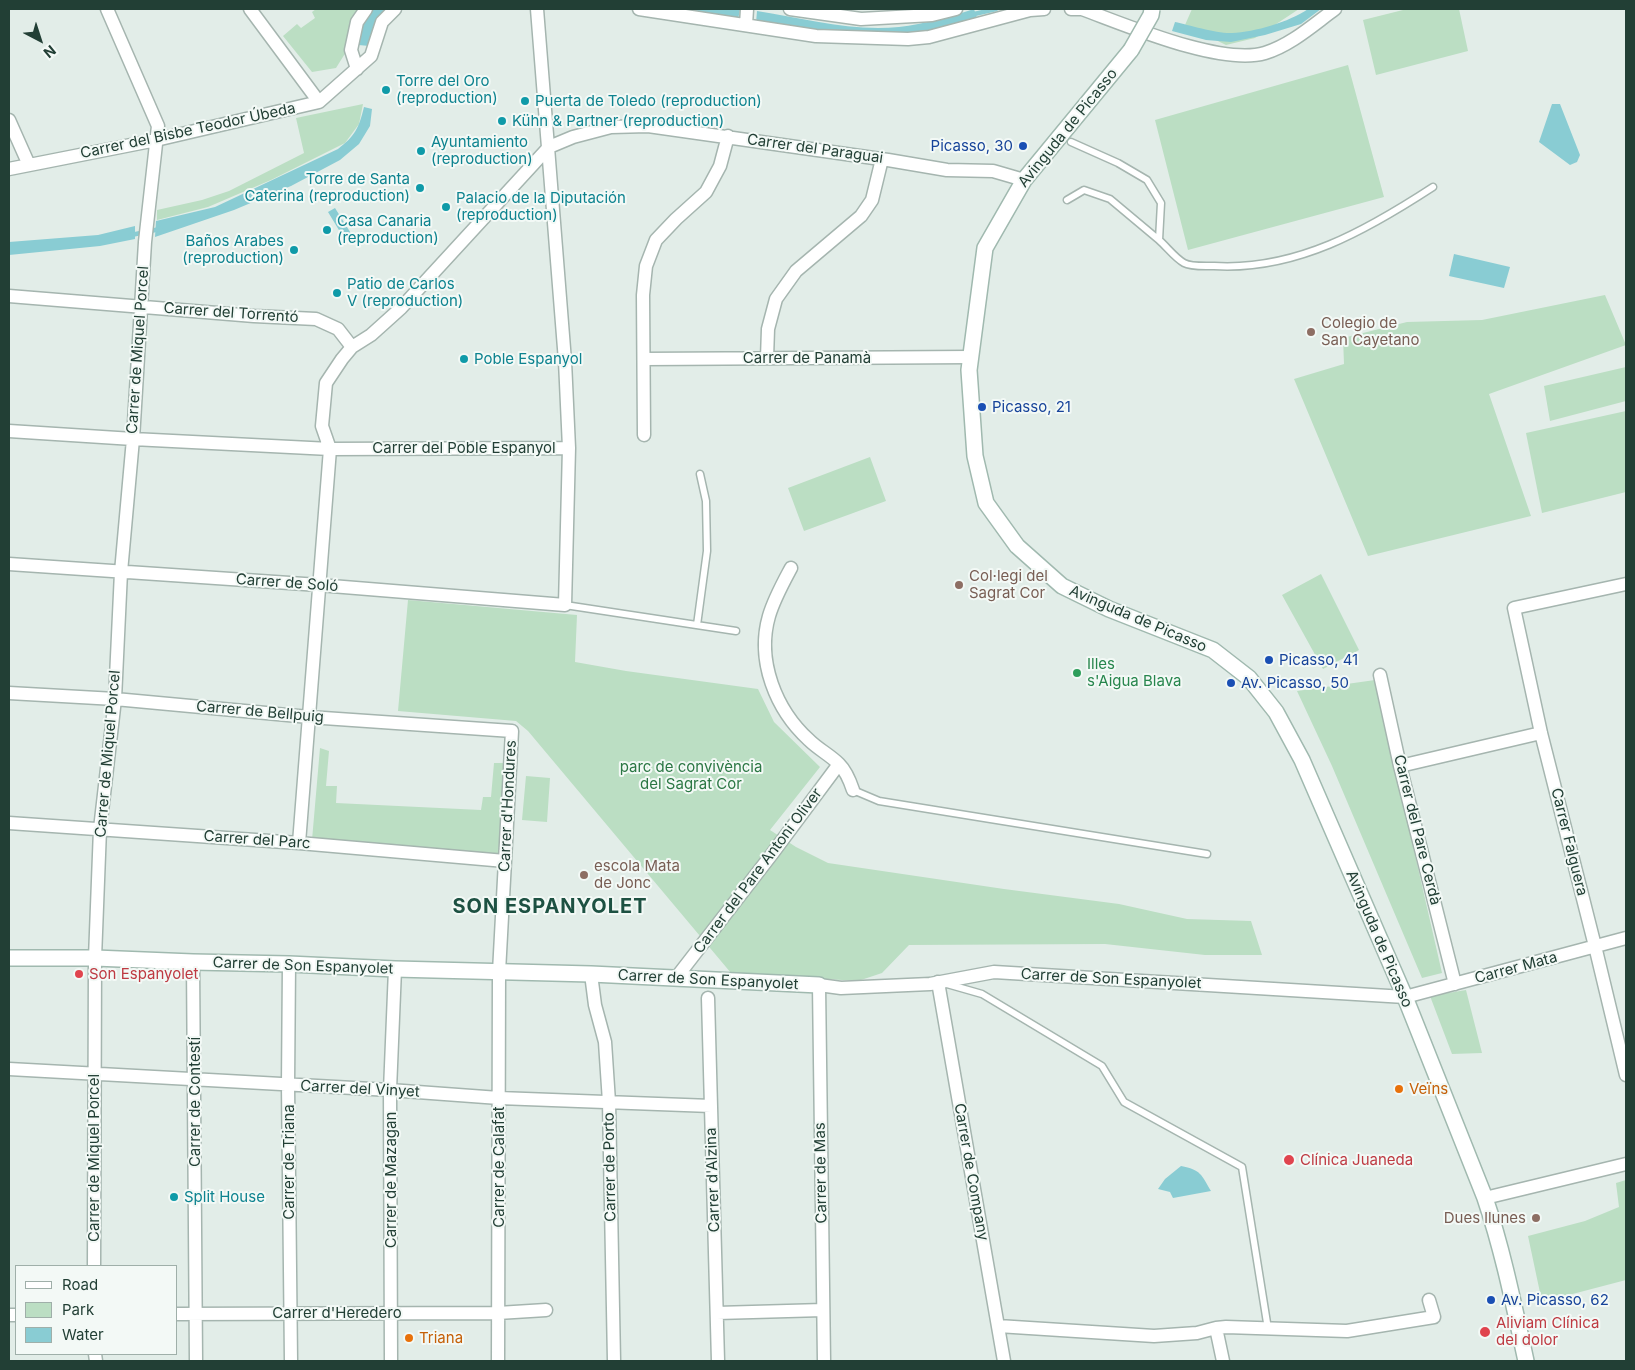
<!DOCTYPE html>
<meta charset="utf-8">
<style>
body{margin:0}
#map{position:relative;width:1635px;height:1370px;overflow:hidden;background:#e2ede8;font-family:Inter,sans-serif}
canvas{display:block}
.frame{position:absolute;inset:0;border:10px solid #223f35;pointer-events:none}
.legend{position:absolute;left:15px;top:1265px;width:162px;height:90px;box-sizing:border-box;background:#f3f9f6;border:1px solid #9fafa9;margin:0;padding:6px 9px;list-style:none;font-size:15px;color:#223f35}
.legend li{display:flex;align-items:center;gap:10px;height:25px}
.legend b{width:25px;border:1px solid #9fafa9}
.north{position:absolute;left:15px;top:15px;width:50px;height:50px;-webkit-text-stroke:4px #f3f9f6;paint-order:stroke;rotate:140deg;font-size:14px;font-weight:700;line-height:20px;text-align:center;color:#223f35}
.north::after{content:'';display:block;margin:auto;width:18px;height:22px;background:#223f35;clip-path:polygon(50% 0,100% 100%,50% 72%,0 100%)}
</style>
<div id="map">
<canvas width="1635" height="1370"></canvas>
<div class="frame"></div>
<ul class="legend">
<li><b style="height:6px;background:#fff"></b>Road</li>
<li><b style="height:14px;background:#bbdec3"></b>Park</li>
<li><b style="height:14px;background:#89ccd3"></b>Water</li>
</ul>
<div class="north">N</div>
</div>
<script>
const ctx = document.querySelector('canvas').getContext('2d');
ctx.lineJoin = 'round';
function paint(path, color) { ctx.fillStyle = color; ctx.fill(path, 'evenodd'); }
function trace(path, color, width, dash) { ctx.strokeStyle = color; ctx.lineWidth = width; ctx.lineCap = dash ? 'butt' : 'round'; ctx.setLineDash(dash || []); ctx.stroke(path); }
function label(font, color, halo, rows, align = 'center') {
  ctx.font = font + ' Inter,sans-serif'; ctx.lineWidth = 4; ctx.setLineDash([]); ctx.textBaseline = 'middle'; ctx.strokeStyle = halo; ctx.fillStyle = color; for (const [text, x, y, turn = 0] of rows) {
    ctx.save(); ctx.translate(x, y); ctx.rotate((+turn || 0) * Math.PI / 180); ctx.textAlign = isNaN(turn) ? turn : align; if (halo) ctx.strokeText(text, 0, 0); ctx.fillText(text, 0, 0); ctx.restore();
  }
}
paint(new Path2D(`
 M316 9H360L346 52 336 68 312 72 283 36 297 24 301 28 315 18 312 12Z
 M1192 9H1299L1255 38 1226 45 1185 25Z
 M1407 9H1459L1468 51 1376 75 1363 20Z
 M1348 65 1384 197 1188 250 1155 120Z
 M363 104 359 124 345 143 271 180 208 207 157 220V210L202 200 229 191 304 153 296 118Z
 M1605 295 1626 345 1489 394 1531 516 1368 556 1294 379 1344 364 1343 338 1407 322 1482 320Z
 M1626 367V401L1550 421 1544 386Z
 M1626 411V492L1542 513 1526 433Z
 M870 457 886 501 804 531 788 488Z
 M1321 574 1359 650 1323 669 1282 595Z
 M408 600 577 615 575 662 626 671 758 689 774 722 820 767 770 830 796 847 828 863 1004 889 1119 904 1187 919 1251 921 1262 955H1205L1105 944 909 945 882 973 858 981 731 973 528 731 516 721 398 711Z
 M1375 680 1442 973 1422 978 1332 766 1297 691Z
 M320 748 329 751 326 786H337L336 803 481 810 483 797H491L494 763H506L502 856 312 840Z
 M526 776 550 778 547 822 522 820Z
 M1466 990 1482 1053 1452 1054 1430 996Z
 M1626 1180V1280L1542 1302 1528 1236 1585 1221 1619 1207 1616 1183Z`), '#bbdec3');
paint(new Path2D(`
 M373 9H386C377 21 371 31 370 46L358 45 363 25Z
 M663 9H740L738 20Z
 M974 9 978 21 923 35 877 37 756 23 757 11C803 18 852 32 899 27 925 24 949 17 974 9Z
 M1308 9H1321L1301 24 1265 35 1231 42 1206 40 1172 31 1175 22C1189 25 1218 34 1232 33 1255 32 1289 22 1308 9Z
 M1552 104H1560L1580 155 1577 162 1570 165 1539 142Z
 M364 107 372 109 370 126 359 144 340 160 291 186 234 210 155 237 156 221 215 207 338 149C355 136 359 128 364 107Z
 M335 208 352 235 345 240 328 212Z
 M135 226V239L100 246 9 255V242L98 235Z
 M1454 254 1510 267 1504 288 1449 276Z
 M1181 1166C1201 1170 1201 1174 1211 1191L1173 1198 1170 1192 1158 1189 1165 1179Z`), '#89ccd3');
trace(new Path2D(`
 M970 15 996 9
 M131 235 160 229`), '#89ccd3', 4.5);
const lane = new Path2D(`
 M1071 142 1118 163 1147 180 1161 203 1159 240C1167 247 1175 258 1184 263 1191 267 1206 266 1214 266 1296 271 1367 230 1433 187
 M1067 200 1084 190 1110 199 1159 240
 M565 605 736 631
 M697 625 707 551 706 501 700 474
 M853 790 879 801 1207 854
 M947 984 982 994 1102 1066 1124 1102 1242 1167 1268 1329`);
const street = new Path2D(`
 M250 9 319 102
 M639 9 816 36 908 39 929 37 1030 10 1044 9
 M790 9 861 19 932 15 956 9
 M1071 9H1082C1126 25 1221 66 1265 53 1291 45 1313 25 1335 9
 M746 25 747 9
 M357 69 351 50 357 22 366 9
 M9 120 29 165
 M9 169 156 140 319 102 371 56 382 22 395 9
 M9 296 254 316 316 319 338 329 352 347
 M767 358 768 329 776 299 796 271 861 216 872 200 882 159
 M644 359 971 357
 M9 431 133 439 330 449 569 448
 M644 435 643 295 646 266 656 240 676 219 706 192 720 166 728 136
 M9 564 319 585 565 605 569 448 565 361 537 9
 M791 568C783 583 774 599 769 616 756 661 776 710 809 740 818 749 830 755 839 764 846 771 850 781 853 790
 M1626 584 1514 608 1541 733 1595 946 1626 1075
 M1380 675 1400 766 1455 984
 M9 693 115 699 309 717 512 731 499 972 498 1361
 M1400 766 1541 733
 M9 823 299 843 505 861
 M299 843 330 449 322 426 326 383 342 359 352 347 371 335 401 308 549 147 573 137 611 127 648 126 888 160 947 170 993 171 1024 180
 M193 962 196 1361
 M289 964 288 1085 291 1361
 M591 974 595 1005 605 1042 609 1102 614 1361
 M676 978 772 854 839 764
 M938 982 1004 1361
 M708 998 718 1361
 M9 1069 390 1090 499 1098 711 1106
 M1485 1198 1626 1164
 M94 1266 95 958 100 829 115 699 121 572 133 439 145 242 158 126 107 9
 M717 1313 823 1310
 M176 1314 498 1313 546 1310
 M9 1315H16
 M998 1326 1154 1336 1197 1333 1216 1328 1226 1327 1347 1331 1434 1317 1429 1300
 M1216 1328 1223 1361
 M95 1354 96 1361
 M391 1361 390 1090 395 969
 M824 1361 819 985 841 988 930 984 994 972 1405 997 1626 938`);
const secondary = new Path2D(`
 M1131 50 1024 180 985 248 969 370 975 456 986 503 1017 546 1062 586 1109 609 1213 650 1249 678 1276 712 1302 760 1405 997 1485 1198C1503 1251 1514 1306 1526 1361
 M9 958H95L193 962 289 964 395 969 591 974 819 985`);
trace(lane, '#a5b5af', 9);
trace(street, '#a5b5af', 15);
trace(secondary, '#a0b9af', 18);
trace(lane, '#fff', 6);
trace(street, '#fff', 12);
trace(secondary, '#fff', 15);
const secondaryBridge = new Path2D(`
 M1131 50 1151 15 1152 9`);
trace(secondaryBridge, '#a0b9af', 18, []);
trace(secondaryBridge, '#fff', 15);
for (const [x, y, r, color] of [
 [386,90,5,"#0f9aa8"],
 [525,101,5,"#0f9aa8"],
 [502,121,5,"#0f9aa8"],
 [1023,146,5,"#1a4fb4"],
 [421,151,5,"#0f9aa8"],
 [420,188,5,"#0f9aa8"],
 [446,207,5,"#0f9aa8"],
 [327,230,5,"#0f9aa8"],
 [294,250,5,"#0f9aa8"],
 [337,293,5,"#0f9aa8"],
 [1311,332,5,"#8d6e63"],
 [464,359,5,"#0f9aa8"],
 [982,407,5,"#1a4fb4"],
 [959,585,5,"#8d6e63"],
 [1269,660,5,"#1a4fb4"],
 [1077,673,5,"#2e9e5b"],
 [1231,683,5,"#1a4fb4"],
 [584,875,5,"#8d6e63"],
 [79,974,5,"#e0444e"],
 [1399,1089,5,"#e8710a"],
 [1289,1160,6,"#e0444e"],
 [174,1197,5,"#0f9aa8"],
 [1536,1218,5,"#8d6e63"],
 [1491,1300,5,"#1a4fb4"],
 [1485,1332,6,"#e0444e"],
 [409,1338,5,"#e8710a"]
]) { const dot = new Path2D(); dot.arc(x, y, r, 0, 2 * Math.PI); ctx.fillStyle = color; ctx.fill(dot); trace(dot, '#f3f9f6', 2); }
label('15px', '#0d838f', '#f3f9f6', [
 ["Torre del Oro",396,81],
 ["(reproduction)",396,98],
 ["Puerta de Toledo (reproduction)",535,101],
 ["Kühn & Partner (reproduction)",512,121],
 ["Ayuntamiento",431,142],
 ["(reproduction)",431,159],
 ["Torre de Santa",410,179,"right"],
 ["Caterina (reproduction)",410,196,"right"],
 ["Palacio de la Diputación",456,198],
 ["(reproduction)",456,215],
 ["Casa Canaria",337,221],
 ["(reproduction)",337,238],
 ["Baños Arabes",284,241,"right"],
 ["(reproduction)",284,258,"right"],
 ["Patio de Carlos",347,284],
 ["V (reproduction)",347,301],
 ["Poble Espanyol",474,359],
 ["Split House",184,1197]
], 'left');
label('15px', '#223f35', '#f3f9f6', [
 ["Avinguda de Picasso",1068,128,-51],
 ["Carrer del Bisbe Teodor Úbeda",188,131,-12],
 ["Carrer del Paraguai",815,149,8],
 ["Carrer del Torrentó",231,313,4],
 ["Carrer de Miquel Porcel",138,350,-86],
 ["Carrer de Panamà",807,358],
 ["Carrer del Poble Espanyol",464,448],
 ["Carrer de Soló",287,583,4],
 ["Avinguda de Picasso",1138,619,23],
 ["Carrer de Bellpuig",260,712,5],
 ["Carrer de Miquel Porcel",108,754,-85],
 ["Carrer d'Hondures",508,806,-87],
 ["Carrer del Pare Cerdà",1417,830,76],
 ["Carrer del Parc",257,840,4],
 ["Carrer Falguera",1569,842,76],
 ["Carrer del Pare Antoni Oliver",758,871,-53],
 ["Avinguda de Picasso",1379,939,67],
 ["Carrer de Son Espanyolet",303,966,2],
 ["Carrer Mata",1516,968,-15],
 ["Carrer de Son Espanyolet",1111,979,3],
 ["Carrer de Son Espanyolet",708,980,3],
 ["Carrer del Vinyet",360,1089,3],
 ["Carrer de Contestí",195,1102,-90],
 ["Carrer de Miquel Porcel",94,1158,-90],
 ["Carrer de Triana",289,1162,-90],
 ["Carrer de Calafat",499,1167,-90],
 ["Carrer de Porto",610,1167,-91],
 ["Carrer de Company",971,1172,80],
 ["Carrer de Mas",821,1173,-91],
 ["Carrer de Mazagan",391,1180,-90],
 ["Carrer d'Alzina",713,1180,-92],
 ["Carrer d'Heredero",337,1313]
]);
label('15px', '#164399', '#f3f9f6', [
 ["Picasso, 30",1013,146,"right"],
 ["Picasso, 21",992,407],
 ["Picasso, 41",1279,660],
 ["Av. Picasso, 50",1241,683],
 ["Av. Picasso, 62",1501,1300]
], 'left');
label('15px', '#785e54', '#f3f9f6', [
 ["Colegio de",1321,323],
 ["San Cayetano",1321,340],
 ["Col·legi del",969,576],
 ["Sagrat Cor",969,593],
 ["escola Mata",594,866],
 ["de Jonc",594,883],
 ["Dues llunes",1526,1218,"right"]
], 'left');
label('15px', '#27864d', '#f3f9f6', [
 ["Illes",1087,664],
 ["s'Aigua Blava",1087,681]
], 'left');
label('15px', '#2b7744', '#f3f9f6', [
 ["parc de convivència",691,767],
 ["del Sagrat Cor",691,784]
]);
label('15px', '#be3a42', '#f3f9f6', [
 ["Son Espanyolet",89,974],
 ["Clínica Juaneda",1300,1160],
 ["Aliviam Clínica",1496,1323],
 ["del dolor",1496,1340]
], 'left');
label('15px', '#c56008', '#f3f9f6', [
 ["Veïns",1409,1089],
 ["Triana",419,1338]
], 'left');
ctx.letterSpacing = '1px';
label('bold 20px', '#1d5142', '#f3f9f6', [
 ["SON ESPANYOLET",550,907]
]);
ctx.letterSpacing = '0px';
</script>
